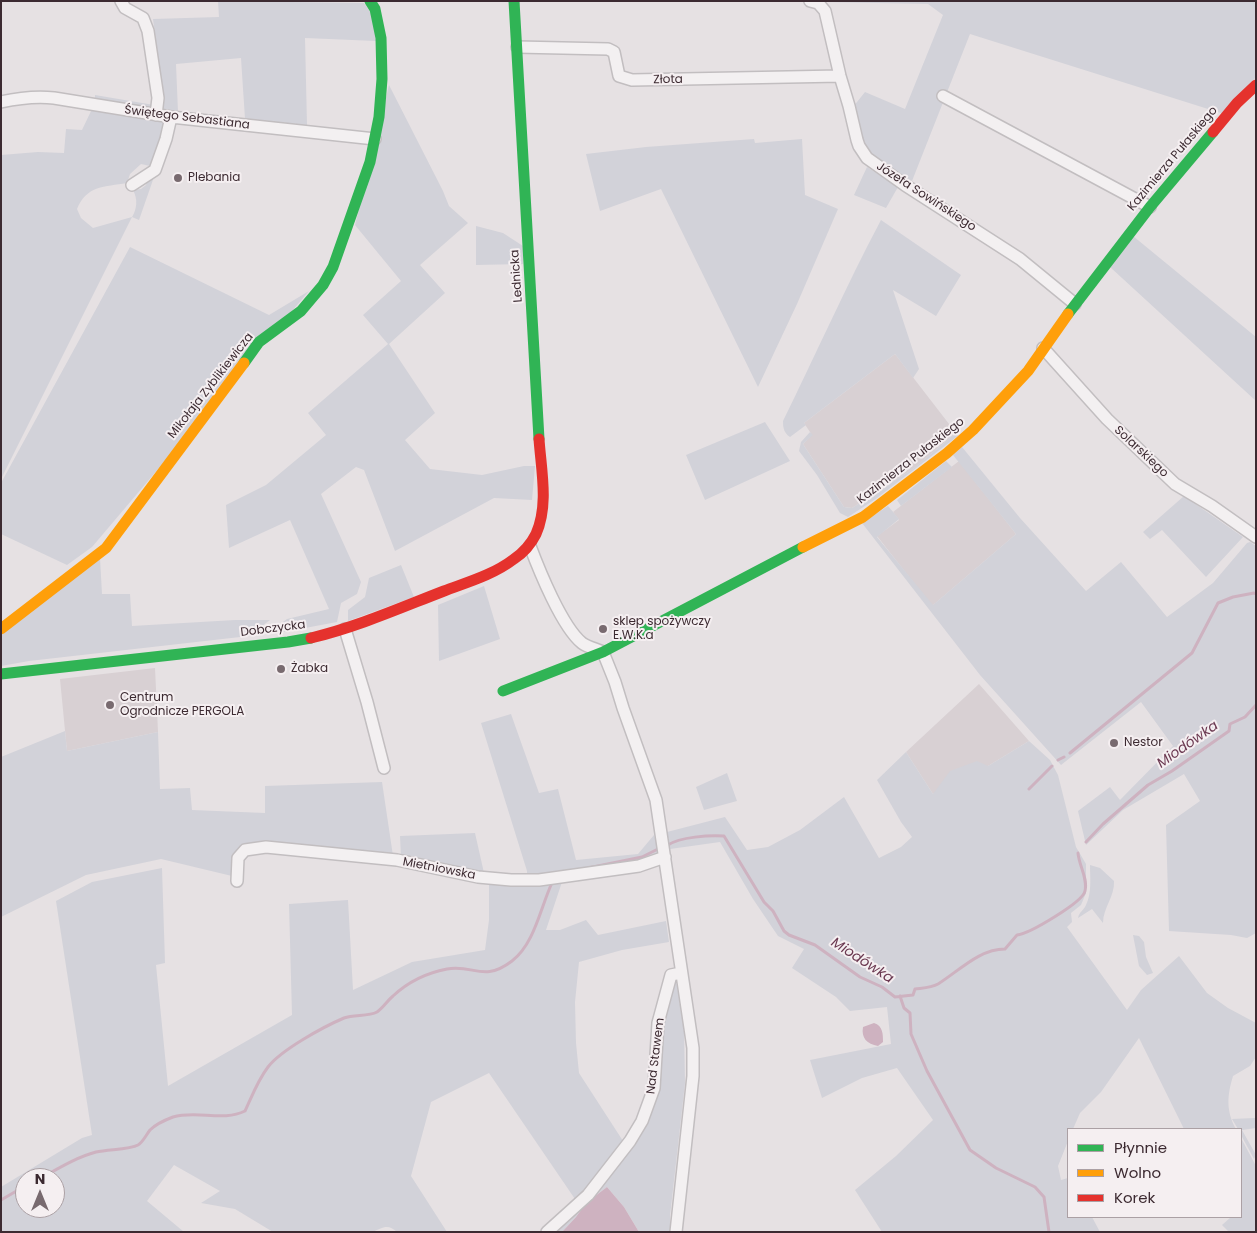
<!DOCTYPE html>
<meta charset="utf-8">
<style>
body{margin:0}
#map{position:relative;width:1257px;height:1233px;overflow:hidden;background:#e6e1e3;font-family:Poppins,sans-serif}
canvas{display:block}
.frame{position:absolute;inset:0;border:2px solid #3c2a31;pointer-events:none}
.legend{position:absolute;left:1067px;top:1128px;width:175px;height:90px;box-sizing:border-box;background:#f5eff1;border:1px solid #aba0a4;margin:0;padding:6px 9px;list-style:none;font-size:15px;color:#3c2a31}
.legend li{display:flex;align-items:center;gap:10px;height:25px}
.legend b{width:25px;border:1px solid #aba0a4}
.north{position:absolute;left:15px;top:1168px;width:50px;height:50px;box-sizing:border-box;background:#f5eff1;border:1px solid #aba0a4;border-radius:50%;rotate:0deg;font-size:14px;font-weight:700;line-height:20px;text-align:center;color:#3c2a31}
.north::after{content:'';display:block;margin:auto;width:18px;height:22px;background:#786a6f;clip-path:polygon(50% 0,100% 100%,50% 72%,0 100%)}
</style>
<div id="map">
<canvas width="1257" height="1233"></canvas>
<div class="frame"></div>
<ul class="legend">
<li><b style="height:6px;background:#30b455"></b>Płynnie</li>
<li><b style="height:6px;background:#ff9f0a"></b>Wolno</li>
<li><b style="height:6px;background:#e5322d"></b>Korek</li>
</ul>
<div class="north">N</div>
</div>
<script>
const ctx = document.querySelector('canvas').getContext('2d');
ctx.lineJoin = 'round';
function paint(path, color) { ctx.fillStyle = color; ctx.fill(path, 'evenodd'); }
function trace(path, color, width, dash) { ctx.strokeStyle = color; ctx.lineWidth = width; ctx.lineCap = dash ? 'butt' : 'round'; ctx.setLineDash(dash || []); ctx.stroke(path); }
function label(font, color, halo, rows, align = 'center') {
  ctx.font = font + ' Poppins,sans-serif'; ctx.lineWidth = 4; ctx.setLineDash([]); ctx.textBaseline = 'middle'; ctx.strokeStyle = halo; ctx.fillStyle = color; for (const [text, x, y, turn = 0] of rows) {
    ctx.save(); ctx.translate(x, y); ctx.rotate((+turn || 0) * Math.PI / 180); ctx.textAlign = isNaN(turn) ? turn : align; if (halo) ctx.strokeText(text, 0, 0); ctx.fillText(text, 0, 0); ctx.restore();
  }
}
paint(new Path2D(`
 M895 354 956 433 913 469 852 508 844 507 803 444 812 435 804 423Z
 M959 461 1016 534 932 606 877 536 899 520 893 512Z
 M155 668 158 732 67 751 60 679Z
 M979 684 1029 741 988 766 933 794 906 752Z`), '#d8d0d3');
paint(new Path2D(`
 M218 1 364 3 373 16 376 41 305 38 307 125 245 119 241 58 176 64 178 112 163 110 162 89 153 19 219 17Z
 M1256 1V77L1224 114 970 34 912 181 870 155 864 147 853 107 865 92 905 109 943 15 928 4 825 2Z
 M389 85 443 191 449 206 468 223 420 265 445 293 389 344 435 413 405 440 430 469 482 475 524 466H535L532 500 494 498 395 551 364 470 356 467 321 494 361 582 357 594 341 603 337 622 273 634 272 630 287 619 329 609 290 520 229 548 226 505 266 485 326 435 308 413 388 344 363 315 401 281 355 225Z
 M95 95 154 105V110L95 101Z
 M92 109 165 123 152 168 150 166 141 164 130 174 127 183C104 187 87 185 77 209L81 218 93 228 132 217C137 209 138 199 133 190L141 189 146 185 149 175 154 177 139 220 132 217 1 479V155L38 152 64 153 66 129 82 130Z
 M754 139 755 143 802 139 805 195 838 209 797 304 758 387 661 189 600 211 586 154 646 147Z
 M867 167 898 187 886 208 854 195Z
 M881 220 961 275 936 316 893 290 919 369 913 378 895 354 804 423 806 425 790 437C784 433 783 428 783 421 816 354 846 286 881 220Z
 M476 226 503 233 523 246V264L476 265Z
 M1133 236 1256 337V401L1110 267Z
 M130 247 269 315 309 291 92 547 67 565 1 534V483Z
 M765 422 790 461 705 500 686 455Z
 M810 432 813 435 803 444 844 507 852 508 913 469 956 433 959 435 877 498 848 517 840 513 817 475 799 451 801 442Z
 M962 447 1020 518 1086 591 1121 562 1167 617 1213 583 1247 543 1250 542 1256 546V933L1247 938 1231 935 1169 931 1166 825 1200 801 1184 774 1123 810 1086 845 1078 811 1110 787 1120 800 1173 746 1141 702 1061 765 980 675 862 523 888 506 899 519 877 537 933 605 1016 534 953 455Z
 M946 461 952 467 901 506 897 500Z
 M1184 496 1243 537 1206 577 1162 530 1150 539 1143 532Z
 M100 558 102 594H130L132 626 235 620H270L249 636 29 661 1 666V635Z
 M401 565 414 597 348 621V610L365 597 369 578Z
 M484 586 500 639 439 661 438 605Z
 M511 714 539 793 558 789 576 860 638 854 654 835 660 855 648 862 527 876V871L481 723Z
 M65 731 67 751 158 732 160 789 190 788 192 810 265 813V786L382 782 393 856 244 845 234 855 232 876 161 859 86 875 1 917V757Z
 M1029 741 1050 760 1058 775 1076 847 1086 864V893L1081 905 1071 913 1072 922 1067 927 1127 1010 1141 990 1179 956 1207 993 1228 1008 1256 1023V1057L1250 1066 1233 1076C1227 1096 1226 1111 1236 1129H1184L1139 1038 1101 1092 1080 1113 1073 1129H1068V1141L1058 1166 1061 1180 1068 1178V1217H1092L1100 1232H882L855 1190 896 1156 933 1120 897 1068 862 1078 822 1098 810 1060 891 1044 887 1007 850 1011 836 997 792 968 804 949 778 936 753 899 720 842 670 849 667 832 725 817 747 850 768 847 800 830 844 797 879 858 901 847 912 837 901 822 877 780 906 752 933 794 950 771 977 761 988 766Z
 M727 773 737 801 704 810 696 787Z
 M475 833 484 873 401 857 400 836Z
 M1090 865 1100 868 1114 881C1115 896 1103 908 1103 923L1092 909 1078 918C1079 912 1084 910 1086 905 1092 893 1090 878 1090 865Z
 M162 868 165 963 156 965 168 1086 292 1015 289 904 348 900 353 990 412 962 485 950 489 920V881L562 882 546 930H560L586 920 598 935 666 921 669 942 622 950 579 962 575 1002 576 1043 579 1073 623 1141 577 1202 489 1073 431 1102 411 1176 447 1232H397C388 1223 382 1228 372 1232H273L235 1209 201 1203 220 1191 174 1165 147 1201 184 1232H1V1187L82 1138 92 1135 56 901 92 882ZM25 1178H55V1208H25Z
 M1133 935 1139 936 1144 942 1146 957 1153 973 1147 975 1139 966Z
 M672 980H676L684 1031 685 1083 670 1216V1232H639L624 1207 607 1187 586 1203 576 1217 562 1232H553L651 1112 660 1041Z
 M1255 1118 1256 1128 1242 1130 1256 1155 1254 1159 1241 1135V1129H1238L1232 1119Z
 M1241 1138 1256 1166V1232H1229L1222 1225 1231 1217H1241Z`), '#d2d2d9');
paint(new Path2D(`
 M874 1023C883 1026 883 1034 883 1042L878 1046C867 1044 861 1038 863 1027Z
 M607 1187 624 1207 639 1232H562L576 1217 586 1203Z`), '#ceb2c0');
trace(new Path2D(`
 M1070 753 1192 653 1218 603 1233 597 1254 593 1256 594
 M1058 760 1064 757
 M1029 789 1052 766
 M1086 842 1103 824 1148 785 1172 771 1229 731 1230 724 1245 717 1256 705
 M668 845C680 837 709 835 724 836L764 902 773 911 784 931 789 935 815 945 860 977 882 987 895 997 913 995 915 989C922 988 931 988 938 984 959 971 979 949 1005 949L1017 935C1029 934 1083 902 1085 891 1088 878 1079 866 1078 853
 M588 868 642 857 660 848
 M900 996 904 1008 910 1013 911 1034 927 1071 970 1150 996 1168 1035 1187 1044 1197 1049 1232
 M41 1178C59 1168 77 1157 96 1152 108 1149 129 1150 138 1145 143 1142 146 1135 150 1130 156 1124 165 1120 173 1117 197 1110 223 1122 245 1111 252 1096 258 1080 268 1067 281 1050 323 1027 344 1018 354 1014 368 1017 377 1012 384 1007 387 1001 393 996 408 982 426 973 447 969 474 964 483 983 512 961 534 944 540 910 551 885
 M1 1200 25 1186`), '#ceb2c0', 3);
const street = new Path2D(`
 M121 1 125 8 143 18 148 31 158 98 156 115
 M810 1 818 3 825 11 840 76 849 106 857 140 859 146 867 158 905 185 1020 259 1075 304
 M517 47 608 49 614 52 619 76 632 80 840 76
 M943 96 1150 207
 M1 102C19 98 36 96 54 98L171 117 375 139
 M132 185 155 170 166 139 171 117
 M1043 348 1107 419 1175 484 1212 506 1256 537
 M530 546C539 570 562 627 582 643 587 647 596 649 603 652L615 682 623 708 656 800 693 1048V1076L676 1232
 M345 629 367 702 384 768
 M237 881 238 858 245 850 266 847 397 860 478 877 511 880H539L639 866 665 857
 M547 1232 588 1195 630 1141 642 1121 654 1088 658 1023 671 975 681 973`);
trace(street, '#c2bec0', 14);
trace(street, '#f3f0f1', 11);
trace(new Path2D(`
 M514 1 539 439
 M1068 314 1150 207 1213 132
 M244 363 259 342 301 311 323 285 333 267 370 162 379 117 382 79 381 38 375 9 370 1
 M1 674 288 642 311 638
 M503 691 603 652 803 547`), '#30b455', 11);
trace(new Path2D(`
 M803 547 863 517 947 453 973 430 1028 371 1068 314
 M1 629 106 548 244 363`), '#ff9f0a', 11);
trace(new Path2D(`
 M1213 132 1237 103 1256 85
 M311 638C357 627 400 608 444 591 468 582 493 575 514 559 523 553 531 544 536 534 549 505 541 469 539 439`), '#e5322d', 11);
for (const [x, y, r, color] of [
 [178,178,5,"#786a6f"],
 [603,629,5,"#786a6f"],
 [281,669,5,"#786a6f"],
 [110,705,5,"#786a6f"],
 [1114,743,5,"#786a6f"]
]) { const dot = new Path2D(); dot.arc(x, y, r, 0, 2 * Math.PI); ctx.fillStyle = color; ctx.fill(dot); trace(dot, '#f5eff1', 2); }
label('12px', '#3c2a31', '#f5eff1', [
 ["Złota",668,80,-1],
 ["Świętego Sebastiana",187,118,7],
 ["Kazimierza Pułaskiego",1173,159,-50],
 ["Józefa Sowińskiego",926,197,33],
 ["Lednicka",517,276,-94],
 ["Mikołaja Zyblikiewicza",211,386,-52],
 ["Solarskiego",1141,452,43],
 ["Kazimierza Pułaskiego",911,461,-38],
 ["Dobczycka",273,629,-7],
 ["Mietniowska",439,869,11],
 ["Nad Stawem",656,1056,-83]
]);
label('12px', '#3c2a31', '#f5eff1', [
 ["Plebania",188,178],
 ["sklep spożywczy",613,622],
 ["E.W.K.a",613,636],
 ["Żabka",291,669],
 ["Centrum",120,698],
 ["Ogrodnicze PERGOLA",120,712],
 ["Nestor",1124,743]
], 'left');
label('italic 14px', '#6b3951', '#f5eff1', [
 ["Miodówka",1188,745,-35],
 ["Miodówka",862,961,33]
]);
</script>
